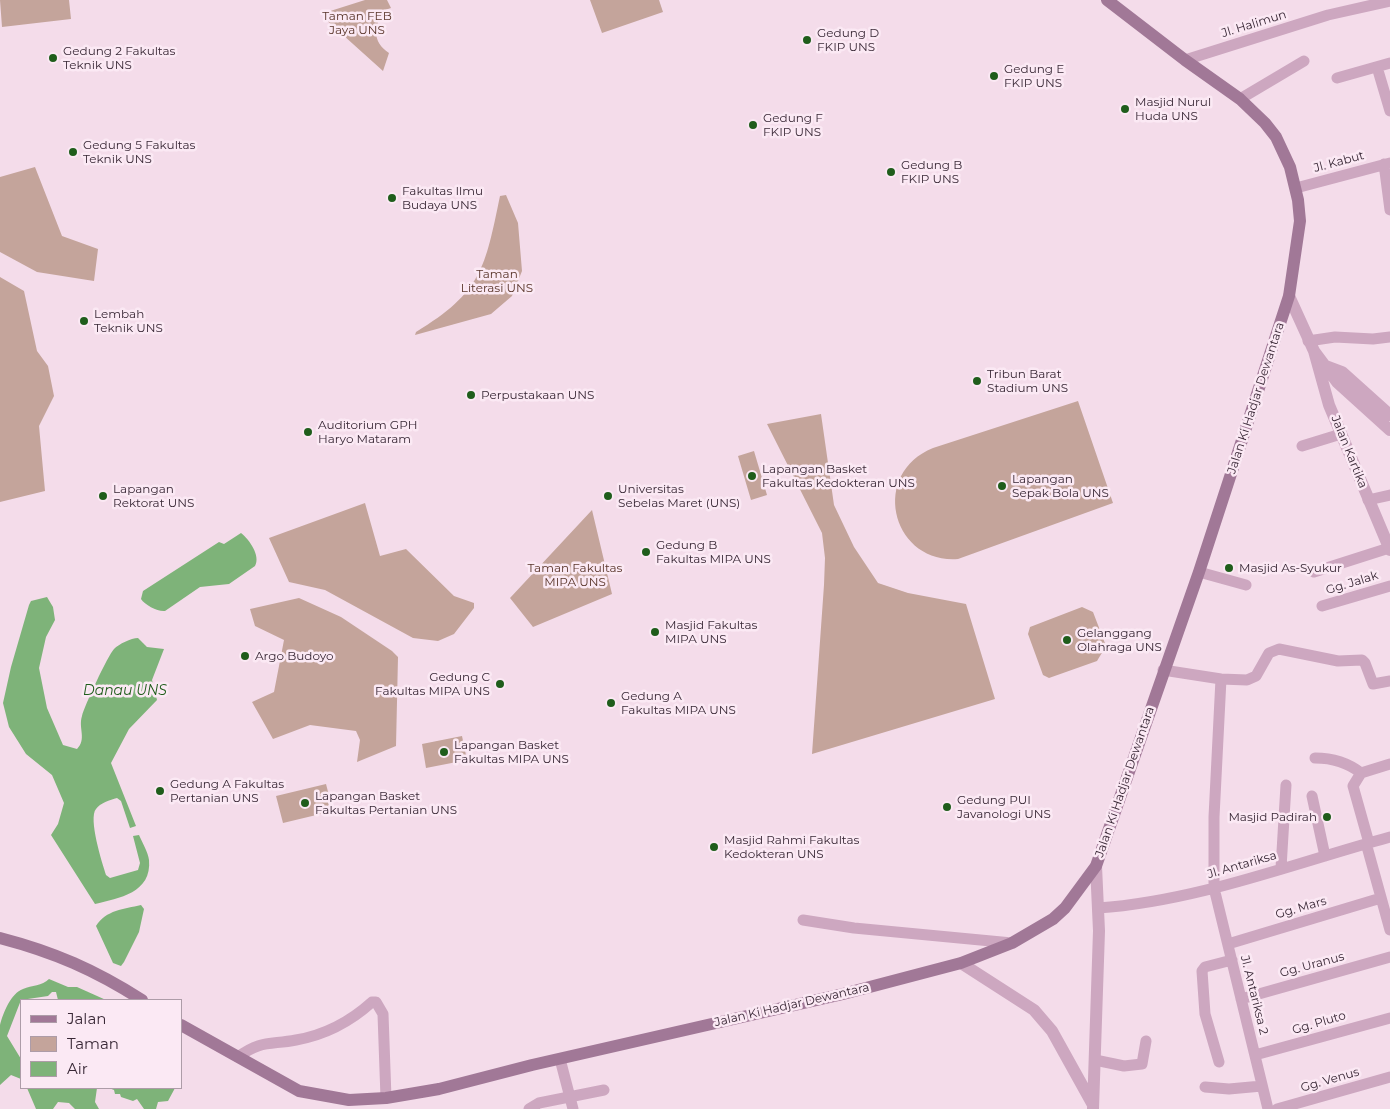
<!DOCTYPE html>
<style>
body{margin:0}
#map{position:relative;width:1390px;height:1109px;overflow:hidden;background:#f4dcea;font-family:Montserrat,sans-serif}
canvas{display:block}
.legend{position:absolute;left:20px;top:999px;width:162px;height:90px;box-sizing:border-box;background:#fbe9f4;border:1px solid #ad9ca8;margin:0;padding:6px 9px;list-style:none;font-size:15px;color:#392836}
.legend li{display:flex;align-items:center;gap:10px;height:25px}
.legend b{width:25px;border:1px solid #ad9ca8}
</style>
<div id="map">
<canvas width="1390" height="1109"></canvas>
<ul class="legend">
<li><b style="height:6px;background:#a17897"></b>Jalan</li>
<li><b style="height:14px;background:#c4a49b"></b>Taman</li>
<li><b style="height:14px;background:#7eb379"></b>Air</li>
</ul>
</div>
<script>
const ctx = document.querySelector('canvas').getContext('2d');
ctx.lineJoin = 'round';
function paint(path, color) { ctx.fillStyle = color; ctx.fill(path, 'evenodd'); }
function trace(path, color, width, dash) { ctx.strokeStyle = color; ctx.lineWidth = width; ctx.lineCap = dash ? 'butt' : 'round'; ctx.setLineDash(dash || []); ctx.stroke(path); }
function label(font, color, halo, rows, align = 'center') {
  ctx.font = font + ' Montserrat,sans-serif'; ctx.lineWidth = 5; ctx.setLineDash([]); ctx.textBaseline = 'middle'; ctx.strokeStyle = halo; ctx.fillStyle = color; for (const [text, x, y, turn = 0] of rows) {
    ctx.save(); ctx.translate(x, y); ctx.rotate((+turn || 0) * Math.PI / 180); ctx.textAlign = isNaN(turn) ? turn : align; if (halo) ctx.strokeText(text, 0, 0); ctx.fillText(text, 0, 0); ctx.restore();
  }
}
paint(new Path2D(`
 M0 0H69L71 19 2 27Z
 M365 0H387L391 8 385 10C373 25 372 42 389 53L383 71 323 17 324 13Z
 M590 0H659L663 12 602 33Z
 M35 167 62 236 98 249 94 281 37 272 0 252V177Z
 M506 195 518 223 522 271 512 296 491 314 415 335 416 332C482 292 485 268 500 196Z
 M0 277 24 291 37 351 48 366 54 396 39 426 45 491 0 502Z
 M1078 401 1113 503 958 559C892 564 869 474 933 448Z
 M821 414 834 505 854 547 878 583 908 593 966 604 995 699 812 754 824 585 825 558 822 533 767 424Z
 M754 451 767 495 751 500 738 456Z
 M365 503 380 556 406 549 454 596 474 603V608L454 634 438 641 413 638 325 590 289 582 269 538Z
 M592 510 612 594 533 627 510 598Z
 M299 598 341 617 392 651 398 657 396 746 357 762 360 740 356 731 310 725 273 739 252 702 274 692 284 640 255 626 250 609Z
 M1082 607 1093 612 1106 646 1097 661 1049 678 1043 675 1028 634 1030 627Z
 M462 736 467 760 426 768 422 744Z
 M326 784 333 811 283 823 276 796Z`), '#c4a49b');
paint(new Path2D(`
 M241 533C249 539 261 556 255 566L229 584 200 587 165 611C158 612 145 605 141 599L143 591 219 542 224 544Z
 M47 597 53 607 55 620 46 637 39 668 47 708 63 745 77 749C87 739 78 728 82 716 84 707 108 655 114 649 119 644 131 638 138 638L147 647 164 649 152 680 157 700 129 729 111 763 136 826 130 828 121 801 117 798C110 800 100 803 96 809 88 818 102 863 106 875L110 878 138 870 140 863 133 836 139 835C142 842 148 852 149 860 152 893 119 898 95 904L51 835 58 824 64 803 52 775 26 754 9 727 3 703 11 667 29 605 31 601Z
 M141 905 144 909 139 932 124 962 121 966 113 963 96 926C106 910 124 909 141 905Z
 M49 979 68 987H77L106 1000H58L56 992H52L48 996 21 1000 7 1036 21 1059V1079L11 1075 0 1085V1025C3 1013 11 993 23 989 32 985 42 986 49 979Z
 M27 1088H97L95 1102 99 1109H75L69 1103 58 1102 53 1109H36Z
 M109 1088H175L168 1101 158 1102 156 1109H144L137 1099 133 1101 121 1097 120 1094H115L114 1090Z`), '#7eb379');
trace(new Path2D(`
 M1185 60 1328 15 1390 1
 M1377 67 1390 111
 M1337 78 1390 63
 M1240 99 1304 61
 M1384 164 1390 210
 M1296 188 1390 163
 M1308 341 1335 337 1373 339 1390 337
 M1302 446 1341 434
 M1368 500 1390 495
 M1199 572 1246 585
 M1314 572 1389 548
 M1322 606 1390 586
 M1163 670 1221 679 1247 680 1256 676 1269 653 1279 649 1338 661 1362 660 1365 663 1373 684 1390 681
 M1221 679 1214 817V888L1268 1109
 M1315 758C1333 758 1347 762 1361 773
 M1312 796 1325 856
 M1366 843 1390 930
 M1369 843 1353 786 1361 773 1390 764
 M1281 868 1286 785
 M1098 908C1198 901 1294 863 1390 837
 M803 920 854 928 1012 943
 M1228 944 1381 898
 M1241 999 1390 957
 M1255 1055 1390 1018
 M238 1057C261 1040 270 1045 296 1040 325 1035 351 1021 372 1002H376L383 1014 386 1098
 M560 1059 573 1109
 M1095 1060 1124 1066 1142 1064 1146 1041
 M1219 1062 1205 1014 1202 971 1205 967 1232 960
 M1205 1087 1229 1089 1262 1086
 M529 1109 539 1103 604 1090
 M1277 1109 1390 1077`), '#cda7c0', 11);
trace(new Path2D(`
 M1289 296 1314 351 1337 382 1390 430
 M1314 351 1329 405 1390 550
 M1326 366 1342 372 1390 415
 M961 963 1034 1010 1052 1031 1092 1103
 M1093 1109 1099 931 1096 866`), '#cda7c0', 12);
trace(new Path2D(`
 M0 938C54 952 95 970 142 1000
 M181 1025 299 1091 349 1100 386 1098 439 1089 532 1065 843 994 961 963 1012 943 1053 919 1065 908 1096 866 1199 572 1289 296 1300 221 1298 200 1290 167 1276 137 1265 123 1240 99 1185 60 1107 0`), '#a17897', 12);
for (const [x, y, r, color] of [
 [807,40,5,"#1f5d1b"],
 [53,58,5,"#1f5d1b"],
 [994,76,5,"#1f5d1b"],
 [1125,109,5,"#1f5d1b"],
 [753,125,5,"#1f5d1b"],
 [73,152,5,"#1f5d1b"],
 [891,172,5,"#1f5d1b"],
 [392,198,5,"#1f5d1b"],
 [84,321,5,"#1f5d1b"],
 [977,381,5,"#1f5d1b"],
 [471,395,5,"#1f5d1b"],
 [308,432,5,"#1f5d1b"],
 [752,476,5,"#1f5d1b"],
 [1002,486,5,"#1f5d1b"],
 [103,496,5,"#1f5d1b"],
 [608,496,5,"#1f5d1b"],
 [646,552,5,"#1f5d1b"],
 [1229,568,5,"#1f5d1b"],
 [655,632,5,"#1f5d1b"],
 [1067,640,5,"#1f5d1b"],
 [245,656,5,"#1f5d1b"],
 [500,684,5,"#1f5d1b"],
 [611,703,5,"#1f5d1b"],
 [444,752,5,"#1f5d1b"],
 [160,791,5,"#1f5d1b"],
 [305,803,5,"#1f5d1b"],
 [947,807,5,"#1f5d1b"],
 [1327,817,5,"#1f5d1b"],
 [714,847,5,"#1f5d1b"]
]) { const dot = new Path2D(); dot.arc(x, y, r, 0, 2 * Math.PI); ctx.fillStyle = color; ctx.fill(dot); trace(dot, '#fbe9f4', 2); }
label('12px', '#59352a', '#fbe9f4', [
 ["Taman FEB",357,16],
 ["Jaya UNS",357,30],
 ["Taman",497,274],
 ["Literasi UNS",497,288],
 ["Taman Fakultas",575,568],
 ["MIPA UNS",575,582]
]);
label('12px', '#392836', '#fbe9f4', [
 ["Jl. Halimun",1254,24,-17],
 ["Jl. Kabut",1339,162,-15],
 ["Jalan Ki Hadjar Dewantara",1256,398,-72],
 ["Jalan Kartika",1349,452,68],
 ["Gg. Jalak",1352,583,-17],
 ["Jalan Ki Hadjar Dewantara",1125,782,-71],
 ["Jl. Antariksa",1242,865,-16],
 ["Gg. Mars",1301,908,-16],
 ["Gg. Uranus",1312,965,-15],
 ["Jl. Antariksa 2",1254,995,76],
 ["Jalan Ki Hadjar Dewantara",792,1005,-13],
 ["Gg. Pluto",1319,1023,-16],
 ["Gg. Venus",1330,1080,-16]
]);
label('12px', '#392836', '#fbe9f4', [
 ["Gedung D",817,33],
 ["FKIP UNS",817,47],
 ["Gedung 2 Fakultas",63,51],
 ["Teknik UNS",63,65],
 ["Gedung E",1004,69],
 ["FKIP UNS",1004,83],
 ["Masjid Nurul",1135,102],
 ["Huda UNS",1135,116],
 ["Gedung F",763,118],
 ["FKIP UNS",763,132],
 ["Gedung 5 Fakultas",83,145],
 ["Teknik UNS",83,159],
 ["Gedung B",901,165],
 ["FKIP UNS",901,179],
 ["Fakultas Ilmu",402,191],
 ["Budaya UNS",402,205],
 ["Lembah",94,314],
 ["Teknik UNS",94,328],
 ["Tribun Barat",987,374],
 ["Stadium UNS",987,388],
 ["Perpustakaan UNS",481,395],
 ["Auditorium GPH",318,425],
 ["Haryo Mataram",318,439],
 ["Lapangan Basket",762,469],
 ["Fakultas Kedokteran UNS",762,483],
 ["Lapangan",1012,479],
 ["Sepak Bola UNS",1012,493],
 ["Lapangan",113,489],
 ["Rektorat UNS",113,503],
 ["Universitas",618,489],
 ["Sebelas Maret (UNS)",618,503],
 ["Gedung B",656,545],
 ["Fakultas MIPA UNS",656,559],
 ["Masjid As-Syukur",1239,568],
 ["Masjid Fakultas",665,625],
 ["MIPA UNS",665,639],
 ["Gelanggang",1077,633],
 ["Olahraga UNS",1077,647],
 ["Argo Budoyo",255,656],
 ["Gedung C",490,677,"right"],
 ["Fakultas MIPA UNS",490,691,"right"],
 ["Gedung A",621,696],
 ["Fakultas MIPA UNS",621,710],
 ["Lapangan Basket",454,745],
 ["Fakultas MIPA UNS",454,759],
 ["Gedung A Fakultas",170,784],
 ["Pertanian UNS",170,798],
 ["Lapangan Basket",315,796],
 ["Fakultas Pertanian UNS",315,810],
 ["Gedung PUI",957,800],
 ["Javanologi UNS",957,814],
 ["Masjid Padirah",1317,817,"right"],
 ["Masjid Rahmi Fakultas",724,840],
 ["Kedokteran UNS",724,854]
], 'left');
label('italic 14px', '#1f5d1b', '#fbe9f4', [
 ["Danau UNS",125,691]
]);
</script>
